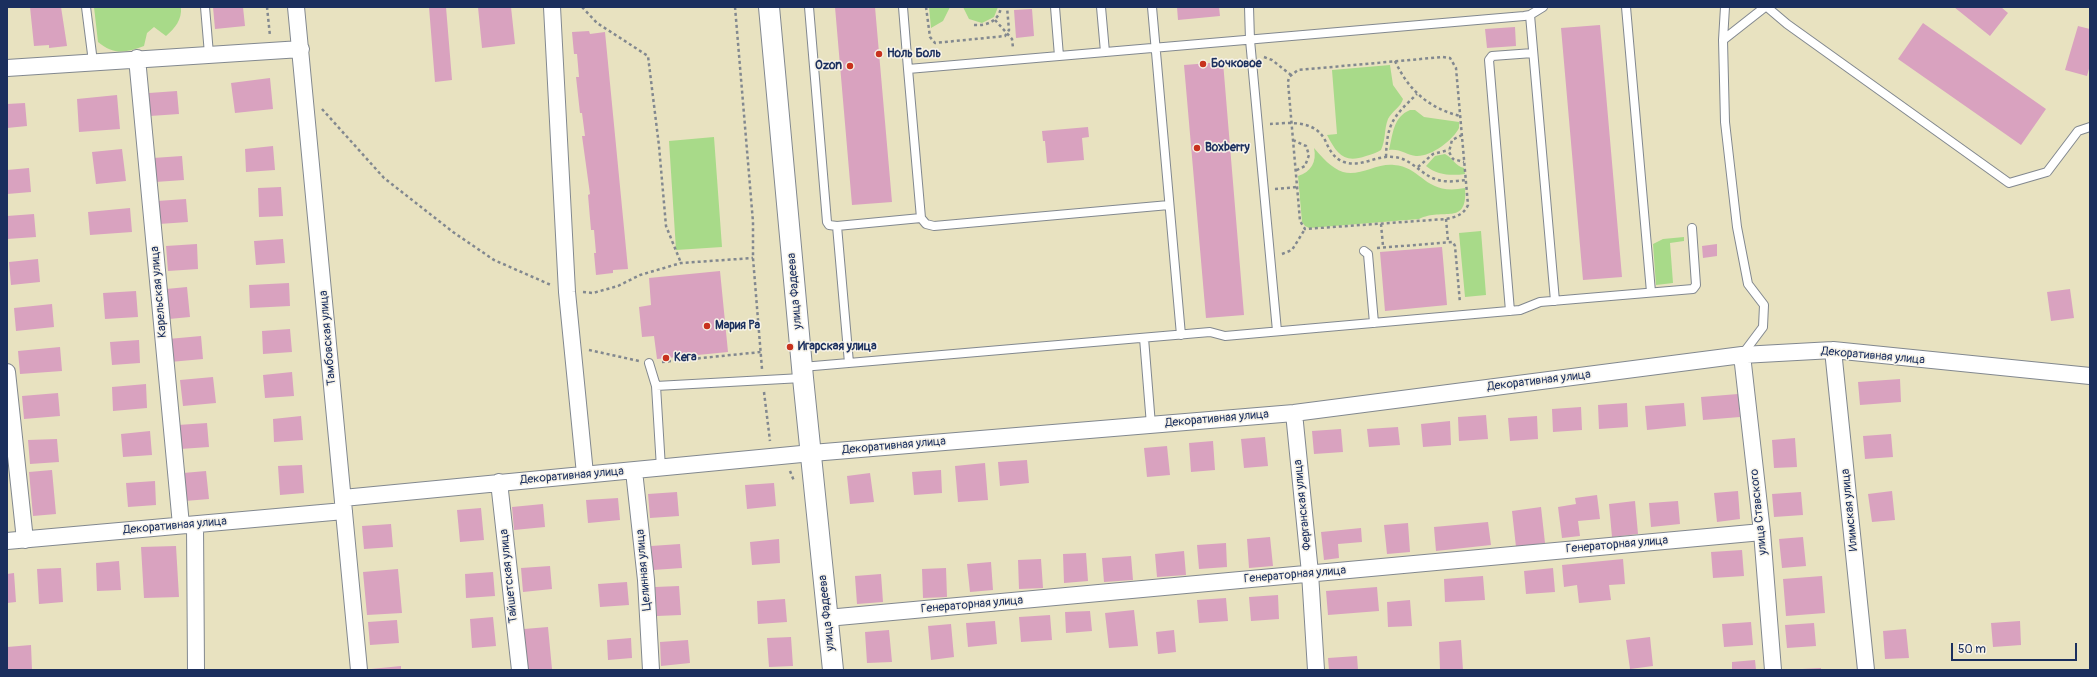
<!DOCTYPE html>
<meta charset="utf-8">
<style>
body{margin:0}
#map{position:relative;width:2097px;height:677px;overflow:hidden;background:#e8e2c0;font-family:Pangolin,sans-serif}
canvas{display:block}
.frame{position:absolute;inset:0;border:8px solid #1b2f5e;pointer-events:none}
.scale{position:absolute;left:1951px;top:643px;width:126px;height:18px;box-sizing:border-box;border:2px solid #1b2f5e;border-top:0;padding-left:5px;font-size:12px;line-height:14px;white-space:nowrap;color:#1b2f5e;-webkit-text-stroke:3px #f7f3e8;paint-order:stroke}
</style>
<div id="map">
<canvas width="2097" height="677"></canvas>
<div class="frame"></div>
<div class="scale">50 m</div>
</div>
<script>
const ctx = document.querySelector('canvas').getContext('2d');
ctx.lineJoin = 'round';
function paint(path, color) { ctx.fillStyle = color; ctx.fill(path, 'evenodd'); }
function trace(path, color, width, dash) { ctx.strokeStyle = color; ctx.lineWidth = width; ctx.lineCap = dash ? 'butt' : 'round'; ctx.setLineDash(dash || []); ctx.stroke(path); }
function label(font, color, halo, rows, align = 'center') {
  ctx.font = font + ' Pangolin,sans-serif'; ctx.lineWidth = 3; ctx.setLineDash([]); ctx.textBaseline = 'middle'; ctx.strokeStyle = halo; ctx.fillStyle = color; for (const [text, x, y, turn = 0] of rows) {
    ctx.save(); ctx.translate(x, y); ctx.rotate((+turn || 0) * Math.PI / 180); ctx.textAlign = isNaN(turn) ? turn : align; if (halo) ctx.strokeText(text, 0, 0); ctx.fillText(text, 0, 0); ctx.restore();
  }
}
paint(new Path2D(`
 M94 7H181C182 20 175 28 166 36L154 27 147 33 144 46C126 53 113 55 98 42Z
 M929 7H950L943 21 931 28Z
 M963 7H998L994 17 982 23 969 19Z
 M1390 65 1393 85 1403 99C1401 107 1392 111 1388 119 1384 129 1386 139 1381 150 1376 153 1372 154 1366 156 1344 164 1337 154 1327 135L1337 134 1332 70Z
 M1410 110H1415L1424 117 1459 122V128C1453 140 1431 157 1416 156 1407 155 1399 148 1389 150 1393 134 1393 117 1410 110Z
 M714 137 722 247 676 250 669 141Z
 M1314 148C1322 157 1331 168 1343 172 1359 177 1377 163 1394 165 1423 167 1424 196 1465 188 1468 227 1443 207 1419 219L1309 228 1305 226 1302 222 1298 176C1311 172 1317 162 1314 148Z
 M1445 154C1453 158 1455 166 1464 168L1465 174C1451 176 1437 175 1426 166L1435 156Z
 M1481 231 1486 295 1465 297 1459 233Z
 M1684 237V241L1670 243 1673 283 1656 285 1653 244 1663 239Z`), '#a8da89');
paint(new Path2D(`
 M30 7H61L67 46 49 48V45L34 46Z
 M213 7H243L245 26 215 29Z
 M429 7H446L452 80 435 82Z
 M478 7H511L515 44 482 48Z
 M835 7H875L892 202 852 205Z
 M1177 7H1219L1220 16 1178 20Z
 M1954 7H2001L2008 13 1990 36Z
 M1032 9 1034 36 1016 38 1014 10Z
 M1923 23 2046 109 2021 145 1898 59Z
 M1600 25 1622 277 1583 280 1561 28Z
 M2078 26 2090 29V65L2087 76 2065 70Z
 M1515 27 1516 46 1487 48 1485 29Z
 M589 31 590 34 605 32 628 269 613 270V273L596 275 594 253H596L594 230H591L588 195 590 194 582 136H585L582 113H580L576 77H579L577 54H574L572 32Z
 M1223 62 1244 315 1206 318 1184 65Z
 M270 78 273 109 235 113 231 83Z
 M177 91 179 114 150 116 149 93Z
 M117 95 120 129 79 132 77 99Z
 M25 103 27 126 7 128V104Z
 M1088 127 1089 137 1082 138 1084 160 1047 163 1045 141H1043L1042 131Z
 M273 146 275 170 246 172 245 149Z
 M122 149 126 181 96 184 92 152Z
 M182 156 184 180 155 182 153 158Z
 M29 168 31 192 7 194V170Z
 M281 187 283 216 259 217 258 188Z
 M186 199 188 222 159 224 157 201Z
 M130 208 132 232 90 235 88 212Z
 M34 214 36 237 7 239V216Z
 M283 239 285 263 256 265 254 241Z
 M197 244 198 269 168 271 166 246Z
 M1717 244V256L1703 258 1702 246Z
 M1442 247 1447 305 1385 311 1380 252Z
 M38 259 40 282 11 285 9 262Z
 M720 271 728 352 657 359 654 336 642 337 639 307 651 305 649 278Z
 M289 283 290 306 250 308 249 285Z
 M187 287 190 317 169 319 166 289Z
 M2070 289 2074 318 2051 321 2047 292Z
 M136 291 138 317 105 319 103 293Z
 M52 304 54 327 16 331 14 308Z
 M290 329 292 352 263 354 262 331Z
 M201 336 203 359 170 362 168 339Z
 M139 340 140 363 112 365 110 342Z
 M60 347 62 371 20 374 18 351Z
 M292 372 294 396 265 398 263 375Z
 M213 377 216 403 183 406 180 380Z
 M1900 379 1901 402 1860 405 1858 382Z
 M146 384 147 408 113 411 112 387Z
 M58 393 60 416 24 419 22 396Z
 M1738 394 1740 417 1703 420 1701 397Z
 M1627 403 1628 427 1599 429 1598 405Z
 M1684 403 1686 426 1647 430 1645 406Z
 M1581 407 1582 430 1553 432 1552 409Z
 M1486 415 1488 439 1459 441 1458 417Z
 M301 416 303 440 274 442 273 419Z
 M1537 416 1538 439 1510 441 1508 418Z
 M1450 421 1451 445 1423 447 1421 424Z
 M207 423 209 447 180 449 178 425Z
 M1398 427 1400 445 1369 447 1367 429Z
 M1341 429 1343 452 1314 454 1312 431Z
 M150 431 152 455 123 457 121 434Z
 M1891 434 1893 457 1865 459 1863 436Z
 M1265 437 1268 466 1244 468 1241 439Z
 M1795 438 1797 467 1774 468 1772 440Z
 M57 439 59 462 30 464 28 440Z
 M1213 441 1215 470 1191 472 1189 443Z
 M1167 446 1170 475 1147 477 1144 448Z
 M1027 460 1029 483 1000 486 998 462Z
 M985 463 988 500 958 502 955 466Z
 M302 465 304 493 280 495 278 466Z
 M52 470 56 514 33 516 29 472Z
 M941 470 942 493 914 495 912 472Z
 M206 471 209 499 185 501 183 473Z
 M870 473 874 502 850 504 847 476Z
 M155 481 156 505 128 507 126 483Z
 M774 483 776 506 747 509 745 485Z
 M1738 491 1740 519 1717 522 1714 493Z
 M1892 491 1895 520 1872 522 1868 494Z
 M677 492 679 516 650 518 648 494Z
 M1801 492 1803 515 1774 517 1772 494Z
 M1597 495 1600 519 1578 521 1580 536 1562 538 1558 507 1576 504 1575 498Z
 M618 498 620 520 588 523 586 500Z
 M1635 501 1638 534 1612 537 1609 504Z
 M1678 501 1680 524 1651 527 1649 503Z
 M543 504 545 527 514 530 512 507Z
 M1541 507 1545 543 1516 547 1512 511Z
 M481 508 484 540 460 542 457 510Z
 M1488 522 1491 545 1436 551 1434 527Z
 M1408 523 1410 552 1387 554 1384 525Z
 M391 524 393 547 364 549 362 526Z
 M1361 528 1362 542 1338 544 1339 558 1324 560 1321 532Z
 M1270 537 1273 566 1249 568 1247 539Z
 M1803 537 1806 566 1782 568 1779 539Z
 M779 539 780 563 752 565 750 542Z
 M1226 543 1227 567 1199 569 1197 545Z
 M680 544 682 568 653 570 651 546Z
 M176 546 179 597 144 598 141 547Z
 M1742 550 1744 576 1713 578 1711 552Z
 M1184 551 1186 575 1157 577 1155 554Z
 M1086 553 1088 581 1064 583 1063 554Z
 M1131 556 1133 580 1104 582 1102 558Z
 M1041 559 1043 588 1019 589 1018 560Z
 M1623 559 1625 584 1609 585 1611 600 1579 603 1577 585 1564 587 1562 565Z
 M119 561 121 590 97 591 96 563Z
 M991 562 993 590 970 592 967 564Z
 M550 566 552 589 523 592 521 568Z
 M61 568 63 602 39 604 37 569Z
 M946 568 947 597 923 598 922 569Z
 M1553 568 1555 592 1526 594 1524 571Z
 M398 569 402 613 367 615 363 572Z
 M493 572 495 596 466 598 465 574Z
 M14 573 16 602 7 603V574Z
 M881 574 883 602 857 604 855 576Z
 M1483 576 1485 600 1445 602 1444 579Z
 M1822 576 1825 613 1786 616 1783 579Z
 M627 582 629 605 600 607 598 584Z
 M679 586 681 615 657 616 655 587Z
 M1377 587 1379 611 1328 615 1326 591Z
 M1278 595 1279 619 1251 621 1249 597Z
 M1226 598 1228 621 1199 623 1197 600Z
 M785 599 787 622 758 624 757 601Z
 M1410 600 1412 626 1388 627 1387 602Z
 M1134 610 1138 646 1109 648 1105 613Z
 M1090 611 1092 631 1066 633 1065 612Z
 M1050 615 1052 640 1021 642 1019 617Z
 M493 617 496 646 472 648 470 619Z
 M397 620 399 643 370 645 368 622Z
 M995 621 997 644 968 647 966 623Z
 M2020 621 2021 645 1993 647 1991 623Z
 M1751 622 1753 645 1724 647 1722 624Z
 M1814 623 1816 646 1787 648 1785 625Z
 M951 624 954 657 931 660 928 626Z
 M548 627 552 669 527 670 524 629Z
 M1906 629 1909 658 1885 659 1883 631Z
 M889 630 892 662 867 663 865 632Z
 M1174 630 1176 652 1158 654 1156 632Z
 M791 637 793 666 769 667 767 638Z
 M1650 637 1653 666 1630 669 1626 640Z
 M631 638 632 658 608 660 607 640Z
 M688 640 690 663 661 666 660 642Z
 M1461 640 1463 670H1440L1439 642Z
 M31 645 32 670H7V647Z
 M1357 656 1358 670H1329L1328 658Z
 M1755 660 1756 670H1732V662Z
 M401 666V670H371V669Z
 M1821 668V670H1802V669Z`), '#d9a2bf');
const service = new Path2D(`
 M86 7 93 62
 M205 7 209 54
 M809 7 827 222 829 225 837 226
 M903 7 908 69
 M1055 7 1059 56
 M1101 7 1105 52
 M1152 7 1181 335
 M1249 7 1250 40 1277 331
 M1626 7 1651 292
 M1725 7 1723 40 1765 7
 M1767 7 1787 24 2009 183 2047 172 2078 131 2090 127
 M1530 15 1555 301
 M1723 40 1725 122 1737 227 1748 284 1764 305 1763 327 1742 355
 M921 218 926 224 934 226 1169 205
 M1364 251 1368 254 1374 323
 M1510 311 1489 60 1492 56 1533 53
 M1144 338 1151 425
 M649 363 656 386 661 468
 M849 363 837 226 921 218 908 69 1524 16 1530 15 1543 7
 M802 367 1210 332 1225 336 1520 310 1540 302 1693 289 1696 285 1692 228
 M656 386 802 378`);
const minor = new Path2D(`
 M296 7 359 670
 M552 7 567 292 585 474
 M137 58 181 525
 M7 68 301 49
 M1833 350 1866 670
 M1742 355 1762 532 1773 670
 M7 372 25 540
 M1294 413 1310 573 1316 670
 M634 471 646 580 651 670
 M499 482 520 670
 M343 498 812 453 1294 413 1742 355 1833 350 2090 376
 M195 525 196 670
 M7 541 344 511
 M827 618 1762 532`);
const tertiary = new Path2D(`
 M769 7 803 378 833 670`);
trace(service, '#82888f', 10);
trace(minor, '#82888f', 18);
trace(tertiary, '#82888f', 22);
trace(new Path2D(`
 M267 7 270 36
 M582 7 597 23 648 56 659 146 666 226 681 263
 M735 7 753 222V258L762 369
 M926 7 930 37 935 43 1005 36 1009 30 1007 7
 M995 20 1012 39 1013 48
 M974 25C987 26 999 21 1001 7
 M1264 57 1272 60 1291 75
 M1443 57 1450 58 1456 68 1468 205C1464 214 1457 217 1446 219L1305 229 1300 221 1288 82 1289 77 1298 70Z
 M1395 61C1409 91 1429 108 1460 116
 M322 109 384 178 453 232 494 260 551 285
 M1270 124C1288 123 1314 119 1325 140 1329 149 1334 159 1344 162 1361 168 1376 155 1393 157 1411 158 1419 173 1435 179 1445 183 1456 181 1466 180
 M1462 135 1452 140 1449 152 1453 159 1464 162
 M1293 140 1306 146 1309 155 1305 166 1295 171
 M1386 157C1387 123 1393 117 1417 94
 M1418 167 1433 154 1449 150
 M1275 189 1297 187
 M1446 219 1448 241
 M1381 224 1383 246
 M1377 248 1453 242 1455 246 1460 303
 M1282 254 1292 250 1305 229
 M583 292 593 293 618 286 640 275 681 263 753 258
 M589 350 639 361
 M662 362 761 352
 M764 392 770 441
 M790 471 794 481`), '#82888f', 2.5, [3, 3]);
trace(service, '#fff', 8);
trace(minor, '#fff', 16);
trace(tertiary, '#fff', 20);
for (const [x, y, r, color] of [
 [879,54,4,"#c8321e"],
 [1203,64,4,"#c8321e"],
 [850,66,4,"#c8321e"],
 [1197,148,4,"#c8321e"],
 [707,326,4,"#c8321e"],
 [790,347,4,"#c8321e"],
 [666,358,4,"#c8321e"]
]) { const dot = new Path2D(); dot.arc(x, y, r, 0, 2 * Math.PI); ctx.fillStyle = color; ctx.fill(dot); trace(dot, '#f7f3e8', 1.5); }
label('bold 12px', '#1b2f5e', '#f7f3e8', [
 ["Ноль Боль",887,54],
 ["Бочковое",1211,64],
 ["Ozon",842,66,"right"],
 ["Boxberry",1205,148],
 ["Мария Ра",715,326],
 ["Игарская улица",798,347],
 ["Кега",674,358]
], 'left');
label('12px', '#1b2f5e', '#f7f3e8', [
 ["улица Фадеева",795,291,-95],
 ["Карельская улица",159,292,-95],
 ["Тамбовская улица",328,338,-95],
 ["Декоративная улица",1873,356,5],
 ["Декоративная улица",1539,381,-7],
 ["Декоративная улица",1217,419,-5],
 ["Декоративная улица",894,446,-5],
 ["Декоративная улица",572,476,-5],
 ["Ферганская улица",1303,505,-96],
 ["Илимская улица",1850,510,-96],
 ["улица Ставского",1759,512,-96],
 ["Декоративная улица",175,526,-5],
 ["Генераторная улица",1617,545,-5],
 ["Целинная улица",644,570,-95],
 ["Генераторная улица",1295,575,-5],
 ["Тайшетская улица",509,576,-96],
 ["Генераторная улица",972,605,-5],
 ["улица Фадеева",827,613,-96]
]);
</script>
